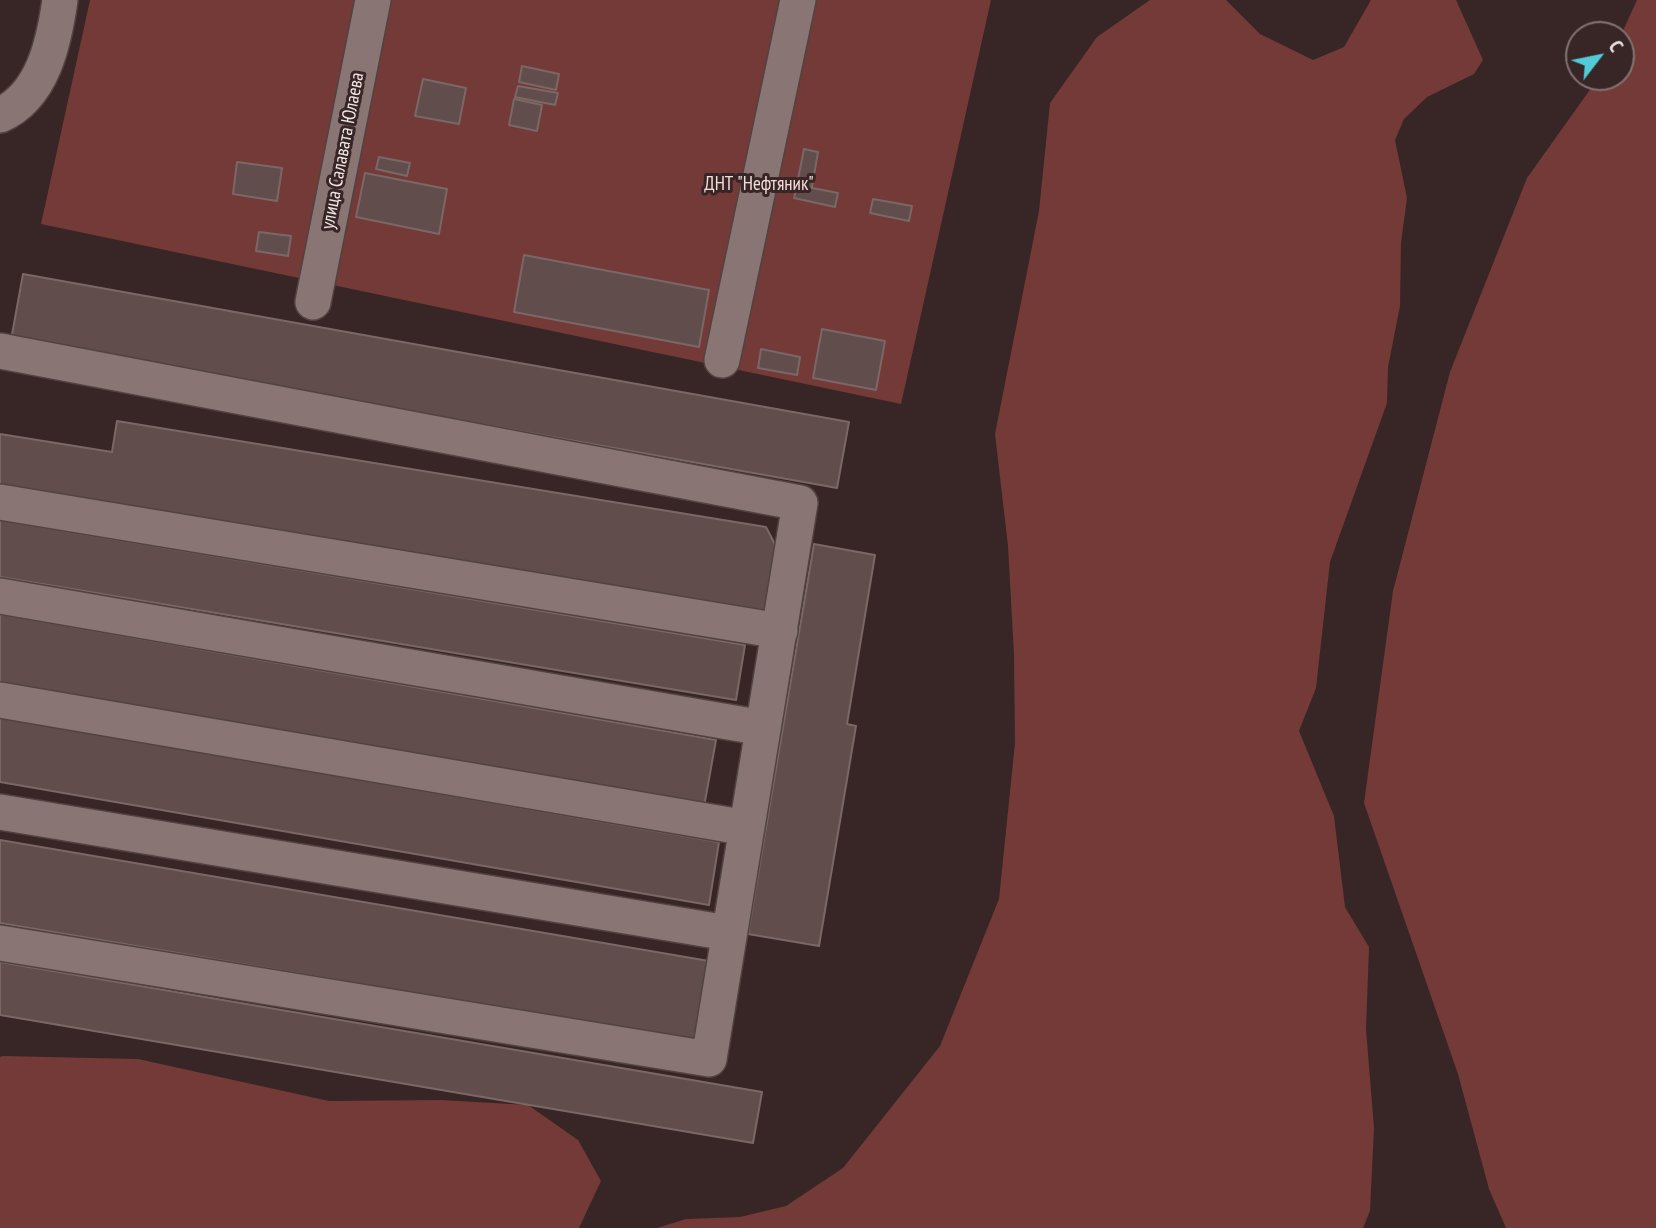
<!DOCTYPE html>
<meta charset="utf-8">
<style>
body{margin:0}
#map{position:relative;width:1656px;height:1228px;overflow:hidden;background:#372625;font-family:"PT Sans Narrow",sans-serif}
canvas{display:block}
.north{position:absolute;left:1565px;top:21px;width:70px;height:70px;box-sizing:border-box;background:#372625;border:2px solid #817371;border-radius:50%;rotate:58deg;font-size:19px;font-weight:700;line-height:28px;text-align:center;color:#f1e6e4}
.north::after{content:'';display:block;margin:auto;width:24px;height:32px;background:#52cbd8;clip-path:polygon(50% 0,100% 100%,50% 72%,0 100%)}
</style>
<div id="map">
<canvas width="1656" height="1228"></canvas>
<div class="north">С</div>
</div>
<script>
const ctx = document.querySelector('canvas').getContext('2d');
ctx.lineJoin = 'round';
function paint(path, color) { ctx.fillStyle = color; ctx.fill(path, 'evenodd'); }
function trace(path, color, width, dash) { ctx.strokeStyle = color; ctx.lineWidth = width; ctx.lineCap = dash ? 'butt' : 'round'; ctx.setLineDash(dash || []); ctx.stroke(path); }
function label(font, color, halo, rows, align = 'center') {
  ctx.font = font + ' "PT Sans Narrow",sans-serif'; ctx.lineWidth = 6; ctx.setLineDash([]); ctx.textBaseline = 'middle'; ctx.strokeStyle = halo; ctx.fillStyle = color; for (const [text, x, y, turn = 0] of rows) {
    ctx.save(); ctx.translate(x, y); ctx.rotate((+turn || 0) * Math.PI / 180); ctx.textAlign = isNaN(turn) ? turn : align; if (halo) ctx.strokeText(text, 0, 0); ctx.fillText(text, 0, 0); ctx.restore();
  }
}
paint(new Path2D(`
 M90 0H991L901 404 41 224Z
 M1150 0H1226L1260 34 1313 60 1344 47 1371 0H1456L1483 60 1474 74 1427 97 1404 119 1395 140 1407 198 1401 243 1400 306 1388 367 1387 403 1330 562 1316 688 1299 731 1334 816 1345 907 1369 947 1366 1029 1374 1128 1370 1211 1363 1228H657L686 1219 740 1217 786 1206 843 1168 940 1046 999 899 1015 743 1014 655 1008 546 995 434 1039 211 1050 103 1097 37Z
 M1637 0H1656V1228H1506L1489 1189 1458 1074 1364 803 1393 591 1450 372 1527 178 1599 77H1621V35Z
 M3 1056 138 1059 329 1101 441 1100 528 1105 578 1140 601 1181 579 1228H0V1057Z`), '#733a37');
const building = new Path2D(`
 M522 66 559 74 556 90 519 82Z
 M423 79 466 88 459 124 415 116Z
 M518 86 558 93 555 105 515 97Z
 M514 99 542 105 537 131 509 125Z
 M804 149 818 152 812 187 797 184Z
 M379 157 410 163 407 176 376 169Z
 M237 162 282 168 277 201 233 194Z
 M365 173 447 189 439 234 356 217Z
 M797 185 838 193 835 207 794 198Z
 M873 199 912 206 909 221 870 213Z
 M259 232 291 236 288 256 256 251Z
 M524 255 709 290 699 347 514 312Z
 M23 274 849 422 837 488 11 340Z
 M822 329 885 341 876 390 813 378Z
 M761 349 800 357 797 375 758 368Z
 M117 421 766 527 777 548 768 611 0 486V434L112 452Z
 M0 520 745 645 736 700 0 577Z
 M814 544 875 555 847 724 856 726 819 946 748 934Z
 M0 614 716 740 704 807 0 682Z
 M0 717 719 842 709 905 0 782Z
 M0 840 709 961 696 1041 0 923Z
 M0 962 762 1092 753 1143 0 1015Z`);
paint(building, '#614e4c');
trace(building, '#7b6766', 2);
const minor = new Path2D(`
 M0 115C43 96 54 42 60 0
 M313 302 373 0
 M0 351 800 503 709 1059 0 943
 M722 360 798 0
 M0 502 780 631
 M0 596 763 728
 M0 700 747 828
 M0 812 728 933`);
trace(minor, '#514341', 38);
trace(minor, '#897573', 35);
label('19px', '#f1e6e4', '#372625', [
 ["улица Салавата Юлаева",343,151,-79]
]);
label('19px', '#f5dcd9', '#372625', [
 ["ДНТ \"Нефтяник\"",759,185]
]);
</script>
